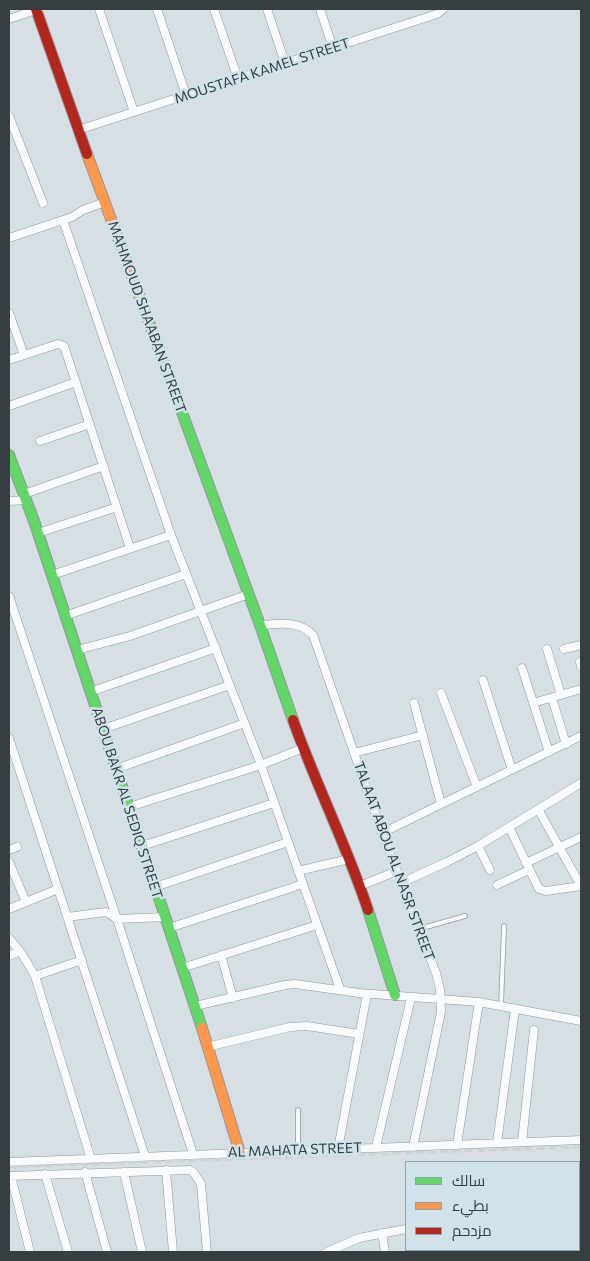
<!DOCTYPE html>
<meta charset="utf-8">
<style>
body{margin:0}
#map{position:relative;width:590px;height:1261px;overflow:hidden;background:#d6e0e4;font-family:Commissioner,Cairo,sans-serif}
canvas{display:block}
.frame{position:absolute;inset:0;border:10px solid #363e41;pointer-events:none}
.legend{position:absolute;left:405px;top:1161px;width:175px;height:90px;box-sizing:border-box;background:#d0e3ea;border:1px solid #92a1a6;margin:0;padding:6px 9px;list-style:none;font-size:15px;color:#363e41}
.legend li{display:flex;align-items:center;gap:10px;height:25px}
.legend b{width:25px;border:1px solid #92a1a6}
</style>
<div id="map">
<canvas width="590" height="1261"></canvas>
<div class="frame"></div>
<ul class="legend">
<li><b style="height:6px;background:#63d668"></b>سالك</li>
<li><b style="height:6px;background:#ff974d"></b>بطيء</li>
<li><b style="height:6px;background:#b3261e"></b>مزدحم</li>
</ul>
</div>
<script>
const ctx = document.querySelector('canvas').getContext('2d');
ctx.lineJoin = 'round';
function trace(path, color, width, dash) { ctx.strokeStyle = color; ctx.lineWidth = width; ctx.lineCap = dash ? 'butt' : 'round'; ctx.setLineDash(dash || []); ctx.stroke(path); }
function label(font, color, halo, rows, align = 'center') {
  ctx.font = font + ' Commissioner,sans-serif'; ctx.lineWidth = 5; ctx.setLineDash([]); ctx.textBaseline = 'middle'; ctx.strokeStyle = halo; ctx.fillStyle = color; for (const [text, x, y, turn = 0] of rows) {
    ctx.save(); ctx.translate(x, y); ctx.rotate((+turn || 0) * Math.PI / 180); ctx.textAlign = isNaN(turn) ? turn : align; if (halo) ctx.strokeText(text, 0, 0); ctx.fillText(text, 0, 0); ctx.restore();
  }
}
const lane = new Path2D(`
 M419 929 465 916
 M501 1007 504 926
 M298 1110V1151`);
const street = new Path2D(`
 M99 9 134 112
 M157 9 186 95
 M214 9 238 79
 M267 9 285 63
 M320 9 333 48
 M9 19 39 9
 M9 116 43 203
 M78 130 437 14 443 9
 M63 220 171 535 261 765 340 989
 M9 238 72 217 83 210 105 202
 M9 313 24 355
 M9 360 58 344 64 346 130 548
 M9 406 76 382
 M40 441 90 424
 M24 494 104 466
 M9 501 26 500
 M38 533 117 507
 M52 575 171 535
 M9 596 117 919 193 1154
 M65 616 186 574
 M260 625C279 624 299 620 313 635L382 833 436 973 440 989 441 1012 413 1147
 M547 649 561 695
 M564 649 581 645
 M77 650 130 636 249 594
 M580 662 581 666
 M522 668 549 752
 M483 680 512 770
 M90 692 216 648
 M441 693 477 787
 M552 698 566 744
 M414 703 441 804
 M533 703 581 689
 M103 729 230 685
 M9 738 145 1156
 M354 753 423 735
 M116 769 245 723
 M129 807 261 765 303 748
 M538 809 581 886
 M509 827 539 889 546 891 581 886
 M382 833 581 736
 M142 846 274 803
 M478 846 490 870
 M9 850 17 847
 M9 862 26 902
 M526 863 581 837
 M298 871 349 859
 M401 883 447 862 478 846 581 783
 M497 885 529 870
 M360 886 397 871
 M155 887 288 842
 M9 909 58 889
 M67 917 106 912 117 919 165 917
 M169 928 303 884
 M9 938 22 954 35 976 91 1159
 M221 955 233 998
 M9 956 20 951
 M182 968 317 925
 M35 976 82 960
 M195 1006 285 985 295 984 359 993 479 1002 581 1021
 M207 1047 290 1027 307 1026 359 1034
 M522 1142 534 1030
 M497 1143 515 1009
 M457 1145 479 1002
 M376 1147 411 998
 M338 1149 367 994
 M9 1162 581 1140
 M166 1170 173 1252
 M85 1172 107 1252
 M124 1172 142 1252
 M45 1174 68 1252
 M9 1176 190 1170 194 1173 201 1184 207 1252
 M11 1176 30 1252
 M579 1208 581 1207
 M382 1233 385 1252
 M425 1250V1252
 M462 1250V1252
 M327 1252 359 1238 406 1229
 M508 1252V1250
 M549 1252V1250`);
const fast = new Path2D(`
 M139 295 260 625 293 720
 M9 455 34 521 202 1028
 M368 910 395 995`);
const slow = new Path2D(`
 M87 154 139 295
 M202 1028 240 1153`);
const jam = new Path2D(`
 M36 9 87 154
 M293 720C316 785 347 846 368 910`);
trace(lane, '#90989b', 5.5);
trace(street, '#90989b', 9);
trace(fast, '#90989b', 12);
trace(slow, '#90989b', 12);
trace(jam, '#90989b', 12);
trace(lane, '#f9fafb', 4);
trace(street, '#f9fafb', 8);
trace(fast, '#63d668', 10);
trace(slow, '#ff974d', 10);
trace(jam, '#b3261e', 10);
trace(new Path2D(`
 M9 1167 581 1147`), '#cfd2d4', 3, [8, 4]);
label('14px', '#363e41', '#d0e3ea', [
 ["MOUSTAFA KAMEL STREET",262,71,-18],
 ["MAHMOUD SHAABAN STREET",147,317,70],
 ["ABOU BAKR AL SEDIQ STREET",127,803,72],
 ["TALAAT ABOU AL NASR STREET",394,861,70],
 ["AL MAHATA STREET",295,1150,-2]
]);
</script>
